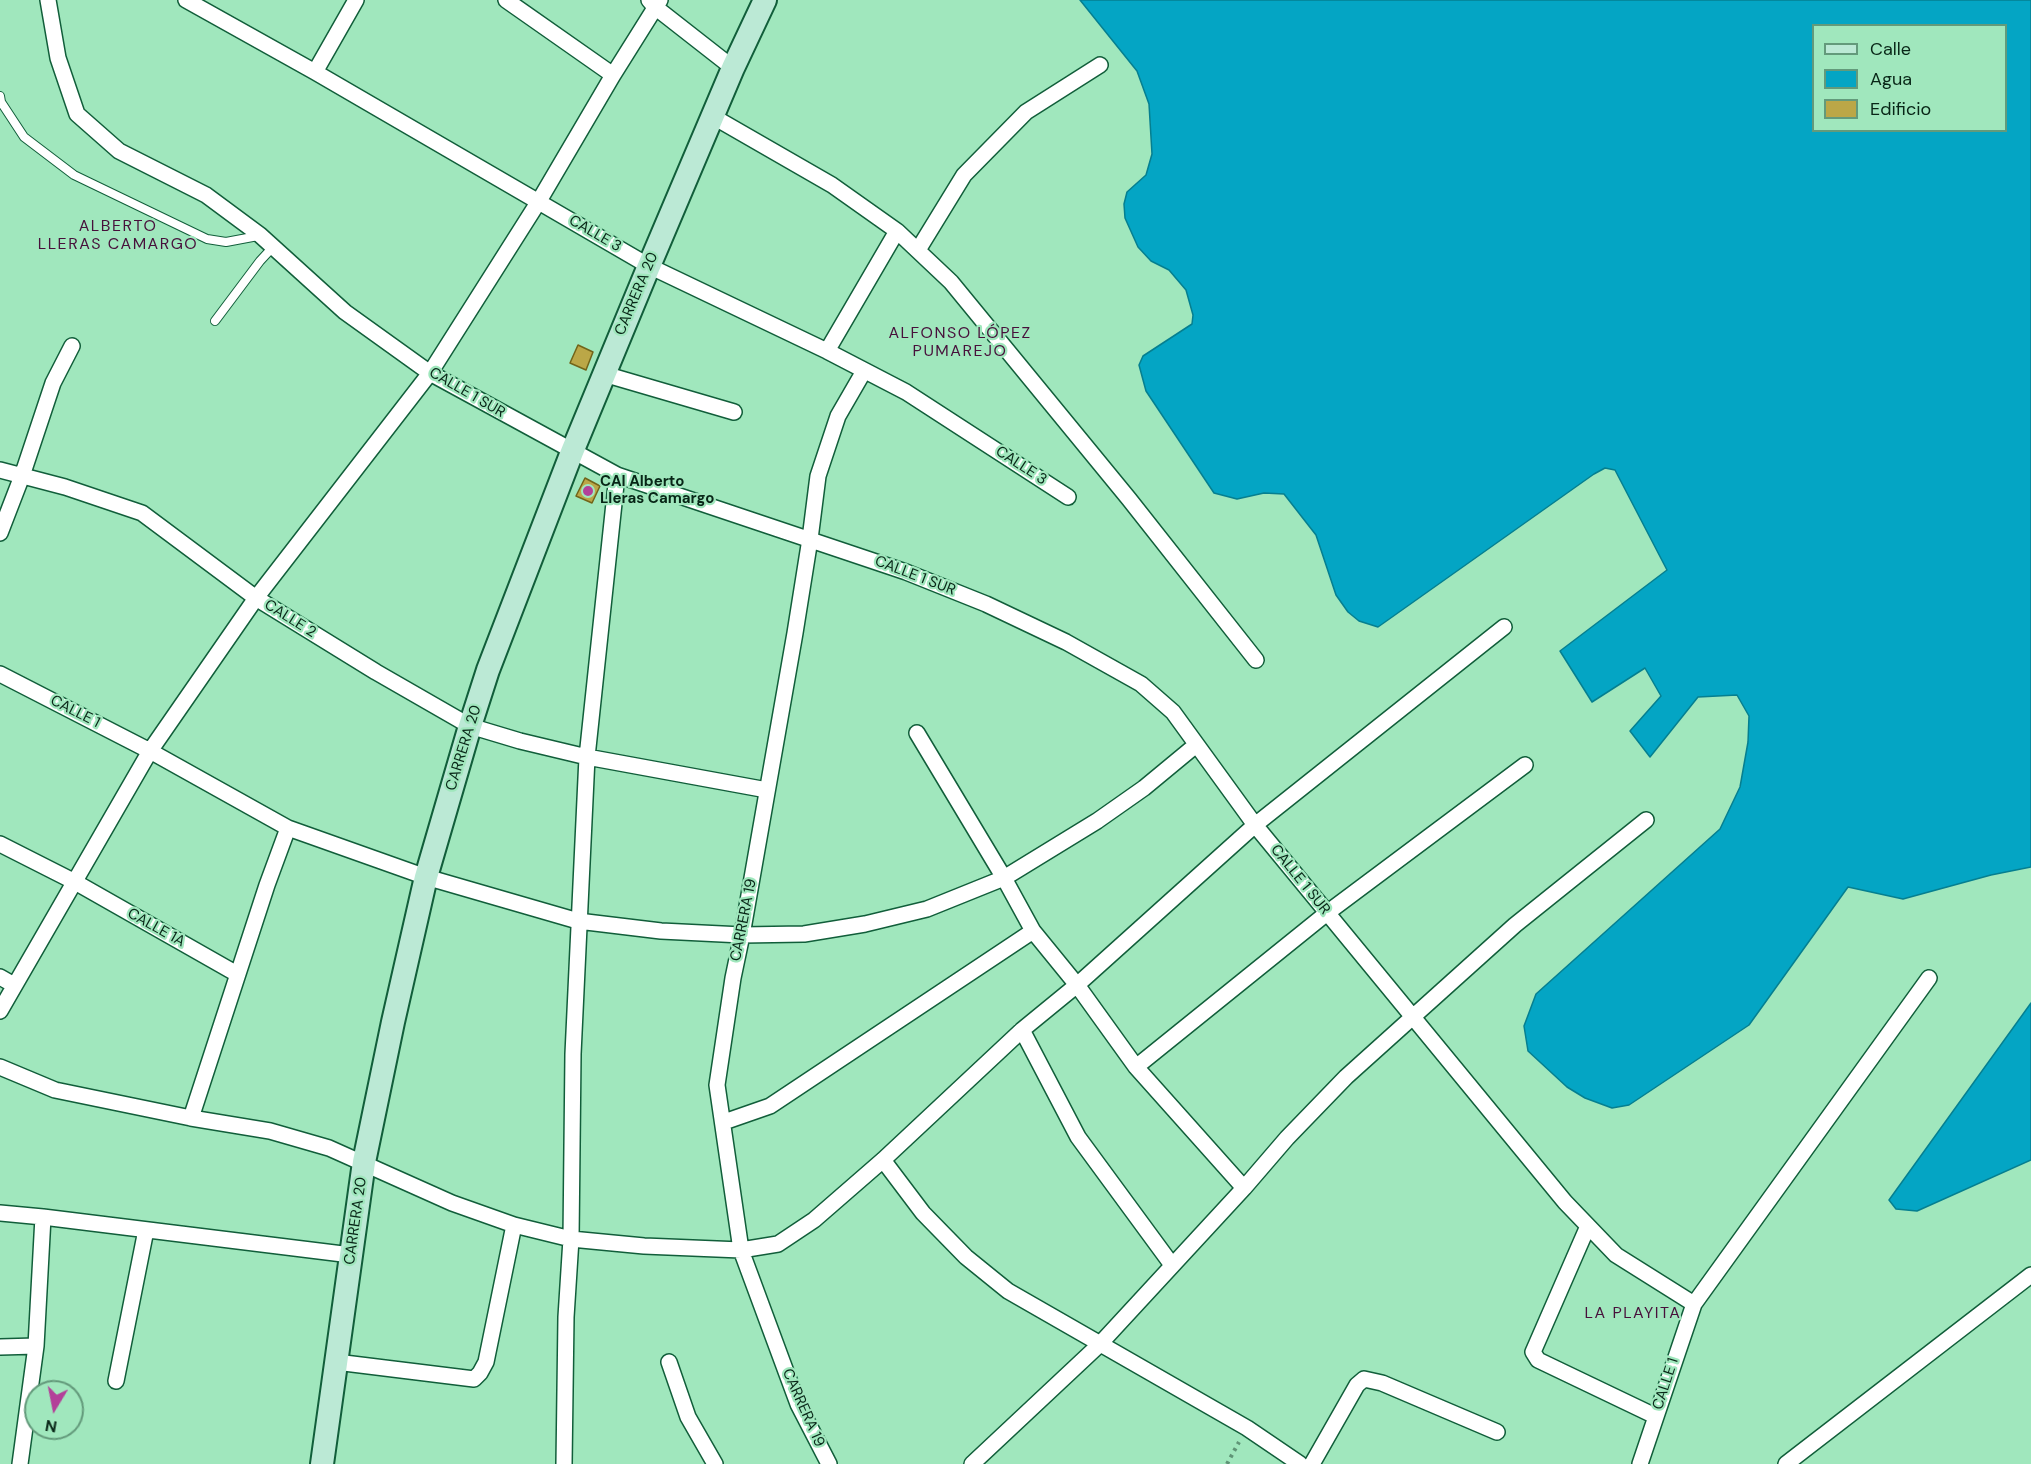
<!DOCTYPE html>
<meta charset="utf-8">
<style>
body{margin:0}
#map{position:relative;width:2031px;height:1464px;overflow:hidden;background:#a0e7bd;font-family:"DM Sans",sans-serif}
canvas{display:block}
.legend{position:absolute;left:1812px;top:24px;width:195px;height:108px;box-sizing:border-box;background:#a0e7bd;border:2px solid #639a7b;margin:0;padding:8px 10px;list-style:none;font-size:18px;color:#082617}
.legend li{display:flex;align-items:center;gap:12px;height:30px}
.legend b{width:30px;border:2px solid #639a7b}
.north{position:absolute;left:24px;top:1380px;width:60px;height:60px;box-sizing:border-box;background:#a0e7bd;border:2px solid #639a7b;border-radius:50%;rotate:190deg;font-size:16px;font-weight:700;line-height:24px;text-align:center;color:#082617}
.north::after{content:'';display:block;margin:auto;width:21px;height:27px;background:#b34099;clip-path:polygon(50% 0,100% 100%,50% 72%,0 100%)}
</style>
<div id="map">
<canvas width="2031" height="1464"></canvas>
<ul class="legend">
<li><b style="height:8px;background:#bbe9d5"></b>Calle</li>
<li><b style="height:16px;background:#04a5c4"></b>Agua</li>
<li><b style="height:16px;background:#bba747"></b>Edificio</li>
</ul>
<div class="north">N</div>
</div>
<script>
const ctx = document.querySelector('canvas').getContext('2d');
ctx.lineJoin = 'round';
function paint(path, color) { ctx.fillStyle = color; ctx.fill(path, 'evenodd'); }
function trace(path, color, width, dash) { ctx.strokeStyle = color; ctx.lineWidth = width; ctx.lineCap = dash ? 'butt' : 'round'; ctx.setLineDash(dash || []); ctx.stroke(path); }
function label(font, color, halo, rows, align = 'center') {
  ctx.font = font + ' "DM Sans",sans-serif'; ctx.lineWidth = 4.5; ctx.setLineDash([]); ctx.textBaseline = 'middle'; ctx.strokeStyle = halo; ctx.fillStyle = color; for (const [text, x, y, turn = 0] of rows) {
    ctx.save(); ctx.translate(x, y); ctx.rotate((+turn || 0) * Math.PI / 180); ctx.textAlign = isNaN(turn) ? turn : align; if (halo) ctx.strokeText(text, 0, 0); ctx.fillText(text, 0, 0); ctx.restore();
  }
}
const water = new Path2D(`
 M1080 0H2031V867L1991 875 1903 899 1848 887 1749 1025 1629 1105 1612 1108 1585 1098 1567 1087 1528 1051 1524 1026 1536 994 1720 829 1740 787 1748 742 1749 716 1737 695 1698 697 1650 757 1630 731 1661 696 1645 668 1592 702 1560 651 1667 570 1615 470 1605 468 1594 474 1378 627 1359 621 1348 612 1336 595 1316 535 1284 494 1264 493 1237 499 1214 493 1146 391 1139 365 1143 356 1192 324 1193 315 1186 290 1169 270 1151 261 1138 247 1125 218 1124 204 1127 192 1146 175 1152 154 1149 104 1137 71ZM1814 26H2006V130H1814Z
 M2031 1003V1160L1917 1211 1896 1209 1889 1200Z`);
paint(water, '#04a5c4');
trace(water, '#057f90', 1.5);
const building = new Path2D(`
 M578 345 593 352 586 370 570 363Z
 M585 478 600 486 592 503 576 496Z`);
paint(building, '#bba747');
trace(building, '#726419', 1.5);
const lane = new Path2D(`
 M0 96 1 102 24 137 74 175 207 239 226 242 258 236
 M215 321 260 261 273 247`);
const street = new Path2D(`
 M48 0 58 58 77 114 119 151 206 195 260 235 345 312 430 373 617 475 906 572 986 604 1066 642 1141 684 1173 712 1255 825 1565 1202 1616 1255 1694 1304
 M186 0 315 72 649 266 827 351 906 392 1068 497
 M506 0 613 75
 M649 0 655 7 733 68
 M315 72 356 0
 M712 116 832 185 897 231 951 282 1129 499 1256 660
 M918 250 964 175 1026 112 1100 65
 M827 351 897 231
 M604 374 734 412
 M0 470 65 487 142 513 256 598 376 672 470 726 520 741 587 757 767 790
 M0 533 22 476 53 383 72 346
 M0 674 150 751 288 828 426 877 578 921 661 931 742 935 804 934 865 924 927 909 1004 878 1097 821 1144 788 1196 745
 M917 733 1004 878 1033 931 1077 985 1136 1067 1244 1188
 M0 844 75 882 237 974
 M0 977 14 985
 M0 1011 150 751 256 598 430 373 539 201 613 75 660 0
 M1022 1030 1078 1137 1172 1265
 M0 1067 55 1090 191 1118 270 1131 329 1148 452 1203 514 1225 571 1239 644 1246 741 1250 778 1244 814 1220 883 1160 1022 1030 1077 985 1255 825 1504 627
 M1136 1067 1327 913 1525 765
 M191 1118 267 885 288 828
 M724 1122 770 1106 1033 931
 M883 1160 923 1213 966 1257 1008 1291 1247 1428 1300 1464
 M0 1213 43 1217 351 1255
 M1588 1226 1533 1352 1538 1360 1655 1416
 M0 1347 36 1346
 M336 1362 474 1379 480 1373 486 1362 514 1225
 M669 1362 688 1417 715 1464
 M116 1381 146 1230
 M20 1464 36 1346 43 1217
 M564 1464 566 1317 571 1239 573 1054 587 757 617 475
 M829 1464 798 1404 741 1250 717 1085 733 978 742 935 795 633 810 539 818 476 838 416 864 371
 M972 1464 1099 1345 1244 1188 1287 1138 1346 1077 1515 925 1646 820
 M1312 1464 1357 1385 1364 1379 1382 1383 1497 1432
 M1640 1464 1694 1304 1929 978
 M1786 1464 2031 1275`);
const secondary = new Path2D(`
 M322 1464 364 1162 393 1022 426 877 470 726 488 670 572 452 649 266 733 68 765 0`);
trace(lane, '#115e3a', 10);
trace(street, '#115e3a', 18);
trace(secondary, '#115e3a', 26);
trace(new Path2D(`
 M1227 1464 1239 1442`), '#5f9476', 4, [3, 4.5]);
trace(lane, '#fff', 8);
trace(street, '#fff', 15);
trace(secondary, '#bbe9d5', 22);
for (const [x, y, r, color] of [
 [588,491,6,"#b34099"]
]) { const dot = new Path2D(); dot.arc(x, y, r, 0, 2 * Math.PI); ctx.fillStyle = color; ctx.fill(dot); trace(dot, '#a0e7bd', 2); }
label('15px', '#082617', '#a0e7bd', [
 ["CALLE 3",595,234,30],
 ["CARRERA 20",637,294,-67],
 ["CALLE 1 SUR",467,393,30],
 ["CALLE 3",1021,466,33],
 ["CALLE 1 SUR",915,576,21],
 ["CALLE 2",290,619,32],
 ["CALLE 1",75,712,27],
 ["CARRERA 20",464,748,-73],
 ["CALLE 1 SUR",1300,880,51],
 ["CARRERA 19",744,920,-79],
 ["CALLE 1A",156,928,29],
 ["CARRERA 20",356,1221,-82],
 ["CALLE 1",1666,1384,-72],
 ["CARRERA 19",803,1408,66]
]);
label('bold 15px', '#082617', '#a0e7bd', [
 ["CAI Alberto",600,482],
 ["Lleras Camargo",600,499]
], 'left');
ctx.letterSpacing = '1.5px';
label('16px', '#47103b', '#a0e7bd', [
 ["ALBERTO",118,227],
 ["LLERAS CAMARGO",118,245],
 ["ALFONSO LÓPEZ",960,334],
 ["PUMAREJO",960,352],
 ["LA PLAYITA",1633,1314]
]);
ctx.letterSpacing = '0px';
</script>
